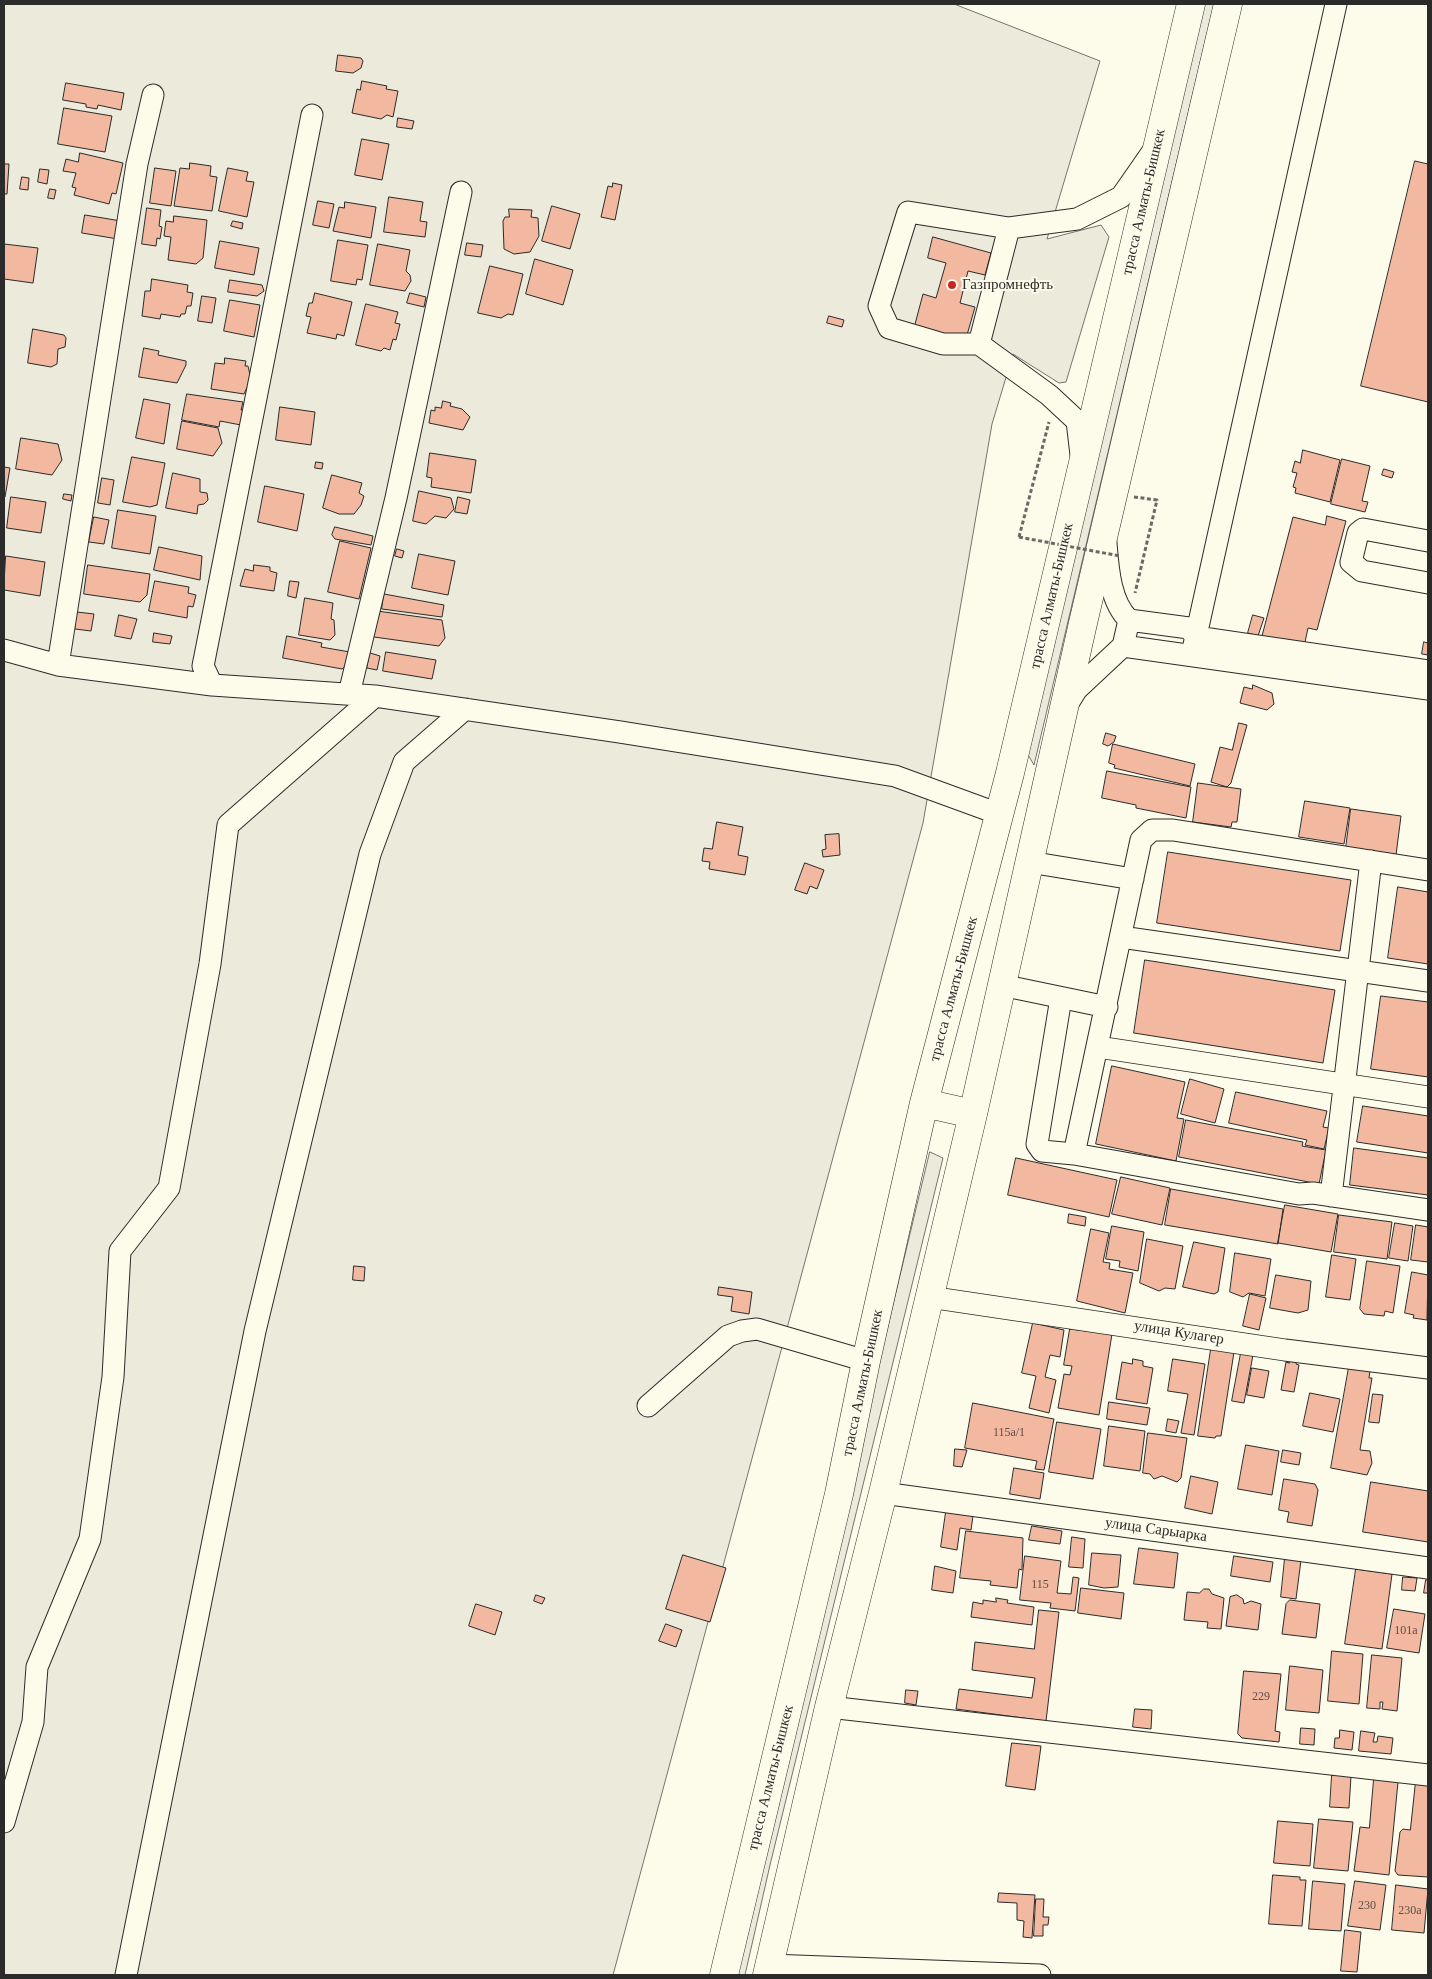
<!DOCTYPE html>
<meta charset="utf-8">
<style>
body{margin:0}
#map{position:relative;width:1432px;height:1979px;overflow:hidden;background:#fdfbea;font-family:Georgia,serif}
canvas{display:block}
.frame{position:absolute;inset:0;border:5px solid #2b2b2b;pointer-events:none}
</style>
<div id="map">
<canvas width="1432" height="1979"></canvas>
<div class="frame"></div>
</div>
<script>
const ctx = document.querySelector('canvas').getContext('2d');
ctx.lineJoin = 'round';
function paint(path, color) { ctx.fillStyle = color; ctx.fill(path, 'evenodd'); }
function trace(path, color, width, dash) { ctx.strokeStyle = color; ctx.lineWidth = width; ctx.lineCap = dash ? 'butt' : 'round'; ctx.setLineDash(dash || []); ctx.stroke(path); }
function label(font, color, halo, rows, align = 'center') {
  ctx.font = font + ' Georgia,serif'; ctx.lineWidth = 4; ctx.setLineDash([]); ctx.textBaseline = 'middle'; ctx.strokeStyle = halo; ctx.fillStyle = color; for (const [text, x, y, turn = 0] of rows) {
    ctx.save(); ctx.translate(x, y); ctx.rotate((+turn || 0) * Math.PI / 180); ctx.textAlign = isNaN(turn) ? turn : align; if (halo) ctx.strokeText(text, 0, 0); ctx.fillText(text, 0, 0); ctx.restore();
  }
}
const green = new Path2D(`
 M4 4H954L1100 61 1047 239 1101 225 1109 237 1066 382 1059 383 1013 354 992 424 923 823 613 1975H4Z
 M1200 4H1214L1034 765 1027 753Z
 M930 1152 943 1158 770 1865 745 1975H733Z`);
paint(green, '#ecebdb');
trace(green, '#74746e', 1);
const building = new Path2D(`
 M338 55 361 58 363 61 361 68 353 73 336 71Z
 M362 81 387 86 386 89 398 91 393 117 387 115 381 119 352 113 357 89 360 90Z
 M66 83 124 93 121 110 98 105 97 109 86 107V104L63 100Z
 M64 108 112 116 105 152 58 144Z
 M398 118 414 121 412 129 397 127Z
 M362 139 389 144 382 180 355 175Z
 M80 153 123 163 116 194 112 193 109 204 74 195 76 188 72 187 76 173 63 171 66 159 78 162Z
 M1415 161 1428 164V402L1361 386Z
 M190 163 211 166 210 176 217 177 212 211 174 206 180 168 189 169Z
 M4 164H9L7 194H4Z
 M155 168 176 171 171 206 150 203Z
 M228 168 248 172 246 181 254 182 247 217 219 211Z
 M40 169 49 170 47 184 38 182Z
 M22 177 29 178 28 190 20 189Z
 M613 183 622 185 615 220 601 217 608 186 612 187Z
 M50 189 56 190 54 199 48 198Z
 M389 197 423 202 420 221 427 222 425 237 384 232Z
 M318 201 334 204 329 228 313 225Z
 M345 202 376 207 371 238 333 231 339 207 344 208Z
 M552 206 580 214 570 249 542 241Z
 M147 208 161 210 159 226 162 227 160 239 157 238 156 246 142 244Z
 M509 209 532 210 531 217 538 218 539 236 530 252 514 254 504 249 503 221 505 217H509Z
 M85 215 121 221 118 239 82 233Z
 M174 216 207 220 203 258 196 264 168 260 171 237 164 236 166 221 173 222Z
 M233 221 243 223 242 229 231 226Z
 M933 237 991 253 985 275 968 271 960 303 975 307 965 342 914 328 923 294 936 298 946 263 928 258Z
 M338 240 368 245 362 280 357 279 356 285 331 281Z
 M220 241 259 248 254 275 215 268Z
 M467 243 483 245 481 257 465 255Z
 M4 244 38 248 33 283 4 279Z
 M378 244 410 250 406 271 410 275 411 281 405 291 370 285Z
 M535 259 573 270 563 305 526 294Z
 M490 266 523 274 513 315 508 314 501 318 478 313Z
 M152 279 188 285 187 292 193 293 191 306H187L185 314H181L180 317 161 314 160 319 142 316 145 291H150Z
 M230 280 262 285 264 291 257 296 228 292Z
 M315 293 352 302 344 336 337 334 336 339 307 333 311 317 306 316 309 303H312Z
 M410 293 426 297 424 307 407 303Z
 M202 296 216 298 212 323 198 321Z
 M230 300 260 305 254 337 224 331Z
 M366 304 398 312 395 323 400 324 396 340 393 339 390 350 384 348 381 351 356 345Z
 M829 316 844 320 842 327 827 323Z
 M33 329 64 335 66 338 65 347 58 349 57 364 51 367 28 363Z
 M144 348 159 351 158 355 186 361V365L177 383 139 377Z
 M225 358 246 361 245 366H248L251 379 244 394 211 389 215 363 224 364Z
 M187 394 243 402 241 410H244L241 425 220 421 219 427 182 420Z
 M144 399 170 404 164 444 136 438Z
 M443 401 451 403 450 406 462 409 470 417 463 430 429 423 431 410 435 411V407L441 408Z
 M280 407 315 412 311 445 276 440Z
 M182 421 218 428 222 443 213 456 177 449Z
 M21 438 58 444 62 460 52 475 16 469Z
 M1303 450 1340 460 1330 502 1295 493 1296 488 1293 487 1297 473 1292 472 1295 461 1300 463Z
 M430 453 476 460 471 493 431 487 432 478 427 477Z
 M132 457 165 463 157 505 150 507 123 502Z
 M1342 459 1370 466 1362 501 1368 502 1365 512 1331 504Z
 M316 462 323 463 322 469 315 468Z
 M4 467 10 468 5 497H4Z
 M1384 469 1394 472 1392 478 1382 475Z
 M173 473 200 479V492L207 493 208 500 204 504 198 505 197 514 166 508Z
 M332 475 362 483 359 493 364 496 361 505 354 514H339L323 508Z
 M102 478 114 480 110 505 98 503Z
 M265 486 304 494 297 531 258 522Z
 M419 491 451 498 454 509 446 518 435 516 426 524 413 521Z
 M64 494 72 495 71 501 63 499Z
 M11 497 46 502 41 533 7 528Z
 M458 497 470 500 467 514 455 512Z
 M118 510 156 516 150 554 112 548Z
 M1327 516 1346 521 1317 630 1308 628 1304 647 1262 636 1293 517 1325 525Z
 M94 517 109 520 104 544 89 542Z
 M335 527 373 536 371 545 335 539 332 535Z
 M340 541 371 548 359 599 328 592Z
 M159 547 202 556 200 580 154 570Z
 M397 549 404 551 402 558 395 556Z
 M419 554 455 561 448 595 412 588Z
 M6 556 45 562 40 596 4 590Z
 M88 565 150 574 147 595 140 602 84 594Z
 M254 565 270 567V571L277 573 274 591 240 586 245 569 253 571Z
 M155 581 189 587 188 593 196 595 193 607 188 606 187 618 149 611Z
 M290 581 299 582 296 598 288 596Z
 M384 594 444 605 442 617 382 609Z
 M305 598 333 603 331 619 334 620 335 635 330 640 299 635Z
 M377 611 442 620 445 638 439 646 374 637Z
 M77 612 94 614 91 631 75 629Z
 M119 615 137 619 131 639 115 636Z
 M1253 615 1264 618 1258 636 1248 633Z
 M154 633 172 636 170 644 153 642Z
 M287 636 322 643 321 647 350 652 347 665 342 669 283 658Z
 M1424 642 1428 643V655L1422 654Z
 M386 652 436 660 432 679 383 671Z
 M370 653 380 656 377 670 367 668Z
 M1253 685 1272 693 1274 704 1267 710 1240 703 1244 687 1252 689Z
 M1239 723 1247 725 1231 783 1227 787 1211 782 1220 747 1232 750Z
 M1106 733 1116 736 1114 742 1108 746 1103 744Z
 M1113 744 1195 764 1190 786 1114 768 1115 765 1109 763Z
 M1107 771 1191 787 1186 818 1136 808V805L1102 798Z
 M1198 783 1241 789 1237 822H1232L1231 827 1193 822Z
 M1305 801 1350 808 1344 844 1299 837Z
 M1351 809 1401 816 1396 855 1346 848Z
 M717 822 743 827 738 855 748 857 745 875 709 869 710 862 702 861 704 848 712 849Z
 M839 834 840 855 823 857 822 850 826 849 825 835Z
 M1168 852 1351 880 1340 951 1157 923Z
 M805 863 824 870 817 889 810 886 807 894 795 890Z
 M1398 887 1428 892V964L1388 958Z
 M1145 960 1335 990 1323 1063 1134 1033Z
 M1381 996 1428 1002V1077L1371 1069Z
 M1112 1066 1185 1082 1177 1118 1184 1119 1176 1161 1096 1144Z
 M1190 1079 1224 1089 1215 1123 1181 1114Z
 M1236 1092 1327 1111 1323 1127 1329 1128 1324 1149 1305 1145 1307 1140 1229 1123Z
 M1363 1106 1428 1116V1153L1357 1142Z
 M1186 1120 1303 1142 1302 1146 1326 1150 1319 1184 1179 1157Z
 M1354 1148 1428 1158V1195L1350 1185Z
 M1016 1158 1117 1180 1109 1217 1008 1195Z
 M1121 1177 1170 1188 1162 1225 1112 1214Z
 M1171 1189 1283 1209 1278 1244 1165 1225Z
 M1285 1205 1338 1214 1331 1252 1278 1243Z
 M1069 1214 1086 1217 1085 1226 1068 1223Z
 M1339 1215 1392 1222 1387 1259 1334 1252Z
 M1395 1223 1413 1226 1408 1261 1389 1258Z
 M1416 1225 1428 1227V1262L1411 1260Z
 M1112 1226 1144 1232 1138 1271 1119 1267 1120 1261 1106 1259Z
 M1091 1229 1109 1233 1103 1262 1110 1263 1109 1269 1133 1273 1125 1313 1077 1301Z
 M1147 1239 1183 1246 1175 1289 1165 1288 1159 1291 1140 1283Z
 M1194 1242 1225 1248 1218 1292 1214 1294 1183 1287Z
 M1235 1253 1271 1259 1265 1296 1249 1293 1243 1297 1230 1292Z
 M1332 1255 1356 1259 1350 1300 1326 1297Z
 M1367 1261 1400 1266 1393 1313 1385 1311 1384 1316 1364 1314 1360 1309Z
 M354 1266 365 1267 364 1281 353 1280Z
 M1412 1272 1428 1275 1427 1320 1413 1318 1414 1315 1405 1313Z
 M1276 1275 1311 1281 1308 1310 1298 1313 1270 1308Z
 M719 1287 752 1292 749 1314 731 1311 733 1297 718 1295Z
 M1250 1294 1266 1298 1259 1330 1243 1326Z
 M1033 1323 1064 1330 1060 1357 1050 1355 1045 1377 1056 1380 1049 1413 1029 1408 1036 1376 1022 1373Z
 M1070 1329 1112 1334 1099 1415 1058 1408 1064 1374 1070 1375 1072 1366 1064 1365Z
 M1211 1349 1234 1352 1221 1436H1216L1215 1438 1198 1436Z
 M1241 1353 1253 1355 1244 1403 1232 1401Z
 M1133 1359 1143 1361V1366L1153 1368 1147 1404 1116 1399 1122 1362 1132 1364Z
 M1173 1359 1205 1364 1194 1435 1181 1433 1188 1394 1168 1391Z
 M1289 1359 1297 1360 1296 1364 1299 1365 1294 1392 1281 1390 1286 1362 1289 1363Z
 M1349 1367 1370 1371 1369 1378H1372L1360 1450 1370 1451 1372 1463 1367 1475 1331 1468Z
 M1252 1368 1269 1371 1264 1398 1247 1395Z
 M1310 1393 1340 1399 1333 1432 1303 1426Z
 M1373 1394 1383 1395 1379 1423 1369 1422Z
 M1109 1402 1150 1408 1147 1425 1107 1419Z
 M973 1403 1054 1419 1044 1470 1035 1469 1037 1461 965 1448Z
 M1168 1419 1179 1421 1176 1433 1166 1431Z
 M1057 1422 1101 1429 1093 1479 1049 1472Z
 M1109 1426 1145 1431 1140 1471 1104 1466Z
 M1148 1433 1187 1438 1181 1478 1177 1482 1162 1476 1154 1479 1150 1474 1143 1473Z
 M1246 1445 1279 1451 1272 1495 1238 1489Z
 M955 1449 967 1450 962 1467 954 1466Z
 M1283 1450 1301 1453 1299 1465 1281 1462Z
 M1014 1468 1044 1473 1040 1499 1010 1494Z
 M1191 1476 1218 1482 1212 1514 1185 1508Z
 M1284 1479 1315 1484 1318 1490 1312 1526 1287 1522 1289 1512 1279 1510Z
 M1371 1482 1428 1491V1542L1363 1532Z
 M946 1512 973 1516 971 1530 960 1528 957 1550 941 1547Z
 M1032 1526 1062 1531 1060 1544 1029 1540Z
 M966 1531 1023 1538 1022 1570 1019 1569 1017 1588 990 1585 991 1581 960 1578Z
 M1072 1537 1085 1539 1083 1568 1069 1567Z
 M1139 1548 1178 1553 1174 1588 1134 1584Z
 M1092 1553 1121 1555 1118 1587 1104 1588 1089 1585Z
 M683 1555 726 1568 710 1622 666 1609Z
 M1025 1556 1061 1561 1057 1593 1071 1594 1073 1577 1079 1578 1075 1611 1050 1608 1051 1603 1020 1600Z
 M1234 1556 1273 1562 1270 1582 1231 1576Z
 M1285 1558 1301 1560 1296 1599 1281 1597Z
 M935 1566 956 1571 953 1593 932 1590Z
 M1356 1569 1392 1574 1382 1649 1345 1644Z
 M1403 1577 1417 1578 1415 1591 1402 1590Z
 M1426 1580H1428V1593H1424Z
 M1081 1588 1124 1593 1121 1619 1078 1613Z
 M1204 1589H1209L1212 1594 1224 1598 1221 1629 1207 1628 1208 1622 1184 1620 1187 1592 1199 1593Z
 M536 1595 545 1598 542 1604 534 1601Z
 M1237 1595 1243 1599 1244 1604 1251 1601 1261 1604 1258 1630 1226 1626 1230 1597Z
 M996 1598 1008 1600 1007 1603 1034 1607 1032 1625 971 1617 973 1602 983 1604V1600L996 1602Z
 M1290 1600 1320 1604 1316 1638 1282 1634 1286 1604Z
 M476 1604 502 1612 495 1635 469 1626Z
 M1394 1609 1425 1614 1419 1653 1387 1648Z
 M1039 1610 1059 1612 1046 1721 956 1709 959 1689 1032 1698 1035 1678 972 1670 975 1642 1034 1649Z
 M666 1624 682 1630 676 1647 659 1641Z
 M1332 1651 1363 1654 1359 1704 1328 1701Z
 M1372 1655 1402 1658 1397 1711 1382 1709 1383 1702H1380V1709L1367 1708Z
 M1290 1666 1323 1670 1319 1713 1286 1710Z
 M1244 1671 1281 1674 1275 1731 1280 1732 1279 1742 1242 1738 1238 1734Z
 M906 1690 918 1691 916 1705 905 1703Z
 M1135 1709 1152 1710 1151 1729 1133 1727Z
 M1301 1728 1315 1729 1314 1745 1300 1744Z
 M1340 1730 1354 1732 1352 1750 1334 1748 1335 1738H1339Z
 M1361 1731 1375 1733 1373 1742H1377L1378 1736 1393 1738 1391 1754 1359 1751Z
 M1012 1743 1041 1746 1035 1790 1006 1786Z
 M1332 1775 1351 1776 1349 1808 1330 1807Z
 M1374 1779 1398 1782 1389 1875 1354 1871 1360 1827 1369 1828Z
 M1416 1781 1428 1782V1877L1398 1875 1395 1871 1400 1832 1403 1829 1410 1830Z
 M1319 1819 1353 1822 1348 1871 1314 1868Z
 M1278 1821 1313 1824 1310 1866 1274 1863Z
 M1273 1875 1300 1877V1880H1306L1302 1926 1269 1924Z
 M1313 1881 1345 1884 1341 1931 1309 1929Z
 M1355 1881 1386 1885 1380 1930 1348 1926Z
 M1396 1885 1428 1889 1424 1933 1392 1930Z
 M999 1893 1035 1895 1032 1938 1023 1937 1024 1921 1017 1920V1903L998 1902Z
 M1036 1899H1044L1043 1917H1049L1048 1925H1043V1936H1034Z
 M1345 1930 1361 1932 1357 1972 1341 1971Z`);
paint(building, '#f2b8a0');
trace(building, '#2b2b2b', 1);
const minor = new Path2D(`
 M979 344H943L889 328 879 306 908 212 1009 228
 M1081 455 1077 421 1049 395 979 344 1009 228 1077 219 1121 197 1153 151
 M1428 541 1363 529 1358 533 1351 562 1362 571 1428 583
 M1129 620 1189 628 1196 637 1428 671
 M1123 646 1428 689
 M4 650 58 665 212 685 375 696 620 732 895 776 999 814
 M1192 654 1336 4
 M58 665 137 164 153 95
 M212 685 203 666 312 115
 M349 694 396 498 461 192
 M1067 705 1077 689 1123 646 1129 620C1110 602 1108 568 1106 543
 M1029 862 1133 879
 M1121 937 1428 981
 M1001 985 1107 1007
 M1061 998 1037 1144 1042 1151 1074 1154 1299 1194 1313 1193 1428 1210
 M1098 1047 1428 1097
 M1074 1154 1141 840 1152 830H1173L1428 870
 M1331 1196 1371 861
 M929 1297 1285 1350 1428 1368
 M648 1406 728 1336 742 1331 757 1329 866 1361
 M883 1493 1428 1568
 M829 1707 1428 1775
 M4 1822 33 1722 37 1667 90 1539 113 1377 120 1251 169 1188 210 964 228 825 375 696
 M770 1965 1040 1975
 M126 1975 255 1331 370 854 404 762 465 709`);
const highway = new Path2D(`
 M924 1103 973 1114
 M724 1975 839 1494 866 1361 924 1103 1010 773 1191 4
 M767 1975 829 1707 883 1493 973 1114 1083 623 1228 4`);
trace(minor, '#2b2b2b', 23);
trace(highway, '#2b2b2b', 29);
trace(new Path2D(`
 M1134 497 1157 500 1135 593
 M1019 537 1049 422`), '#6a6964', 3, [4, 2.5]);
trace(minor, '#fdfbea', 21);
trace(highway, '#fdfbea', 28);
trace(new Path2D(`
 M1019 537 1120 556`), '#6a6964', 3, [4, 2.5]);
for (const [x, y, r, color] of [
 [952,285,5,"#c62828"]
]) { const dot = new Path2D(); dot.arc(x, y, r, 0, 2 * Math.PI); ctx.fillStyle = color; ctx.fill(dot); trace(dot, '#fdfbea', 2); }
label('12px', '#5d4e48', null, [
 ["115а/1",1009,1433],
 ["115",1040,1585],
 ["101а",1406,1631],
 ["229",1261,1697],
 ["230",1367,1906],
 ["230а",1410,1911]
]);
label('15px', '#2b2b2b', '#fdfbea', [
 ["трасса Алматы-Бишкек",1144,202,-77],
 ["трасса Алматы-Бишкек",1052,596,-77],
 ["трасса Алматы-Бишкек",954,989,-75],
 ["улица Кулагер",1179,1333,9],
 ["трасса Алматы-Бишкек",863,1383,-78],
 ["улица Сарыарка",1156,1530,8],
 ["трасса Алматы-Бишкек",771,1778,-76]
]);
label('15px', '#2b2b2b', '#fdfbea', [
 ["Газпромнефть",962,285]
], 'left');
</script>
